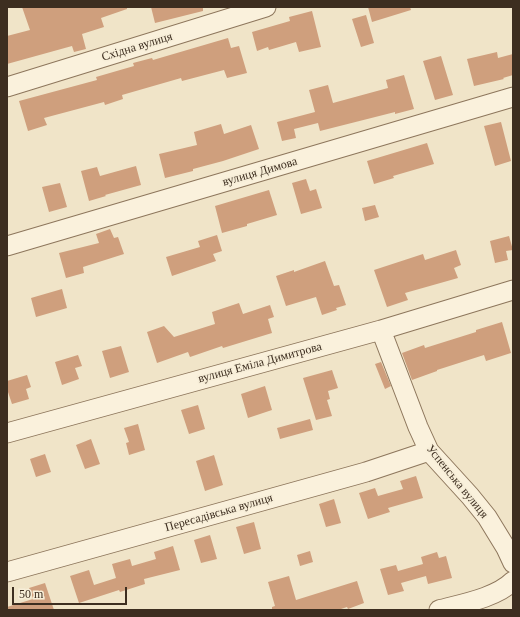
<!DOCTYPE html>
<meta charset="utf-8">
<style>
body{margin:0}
#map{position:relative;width:520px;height:617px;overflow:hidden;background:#f0e4c8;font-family:"Times New Roman",serif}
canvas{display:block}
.frame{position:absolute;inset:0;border:8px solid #3d2e20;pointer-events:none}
.scale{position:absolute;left:12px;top:587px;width:115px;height:18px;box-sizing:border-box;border:2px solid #3d2e20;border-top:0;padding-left:5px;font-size:12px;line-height:14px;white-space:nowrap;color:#3d2e20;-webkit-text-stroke:3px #f7eed8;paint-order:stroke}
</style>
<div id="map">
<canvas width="520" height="617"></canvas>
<div class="frame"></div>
<div class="scale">50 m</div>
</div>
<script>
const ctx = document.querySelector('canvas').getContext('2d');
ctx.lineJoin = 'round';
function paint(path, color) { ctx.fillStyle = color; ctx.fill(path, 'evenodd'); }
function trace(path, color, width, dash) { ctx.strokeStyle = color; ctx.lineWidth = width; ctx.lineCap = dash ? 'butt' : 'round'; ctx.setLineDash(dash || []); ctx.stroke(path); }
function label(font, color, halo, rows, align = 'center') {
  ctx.font = font + ' "Times New Roman",serif'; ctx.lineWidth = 3.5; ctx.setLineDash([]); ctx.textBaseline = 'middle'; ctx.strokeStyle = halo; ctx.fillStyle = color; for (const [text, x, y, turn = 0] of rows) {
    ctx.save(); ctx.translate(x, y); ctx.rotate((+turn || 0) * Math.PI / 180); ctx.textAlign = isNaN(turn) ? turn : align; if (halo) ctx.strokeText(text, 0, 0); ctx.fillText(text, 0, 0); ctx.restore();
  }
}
paint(new Path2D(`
 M22 7H127V9L101 18 104 27 82 34 86 49 74 52 72 46 7 64V36L30 30Z
 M151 7H203V11L155 23Z
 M368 7H410L411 10 372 22Z
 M312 11 321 47 299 52 296 42 269 50 268 47 257 51 252 32 290 21 289 17Z
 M366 15 374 43 361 47 352 19Z
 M228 38 231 48 239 46 247 73 227 78 224 70 182 81 181 78 122 95 123 99 105 105 104 102 44 118 47 125 28 131 19 101 97 80 96 77 134 66 133 63 152 58 153 60Z
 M497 52 498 58 513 54V75L503 78 504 79 474 86 467 59Z
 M441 56 453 95 435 100 423 61Z
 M404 75 414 109 395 114V112L320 131 318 123 294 129 296 138 282 141 277 122 315 112 309 90 328 85 333 103 388 88 386 80Z
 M501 122 511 161 495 166 484 126Z
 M221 124 224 134 251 125 259 149 223 161 193 169V171L165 178 159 154 197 145 194 132Z
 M427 143 434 164 393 176 394 178 374 184 367 161Z
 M136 166 141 185 105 195 106 196 89 201 81 171 97 167 100 176Z
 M306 179 310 191 316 189 322 208 301 214 292 183Z
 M60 183 67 207 49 212 42 187Z
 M269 190 277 215 247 224V226L222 233 215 206Z
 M375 205 379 217 365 221 362 208Z
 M110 229 114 238 118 237 124 254 83 267 84 273 66 278 59 253 99 243 96 234Z
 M217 235 222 251 213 254 216 261 172 276 166 257 200 247 198 241Z
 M509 236 513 250 506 251 508 260 495 263 490 241Z
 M456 250 461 265 454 268 458 278 405 293 408 300 387 307 374 270 423 254 425 260Z
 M325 261 334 286 339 285 346 305 336 308 337 310 322 315 316 297 286 306 276 276 294 270V272Z
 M62 289 67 308 36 317 31 298Z
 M239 303 243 314 270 305 274 317 268 319 272 333 223 348 222 346 190 357 188 352 157 363 147 332 164 326 174 337 215 324 212 312Z
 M502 322 511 353 486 361 484 355 437 370V371L412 380 402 353 424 345 425 348 476 332V330Z
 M121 346 129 372 110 378 102 351Z
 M78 355 82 366 75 368 79 379 62 385 55 362Z
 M381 362 391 386 385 389 375 364Z
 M332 370 338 388 328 391 330 399 327 400 332 416 316 420 303 378Z
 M27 375 31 387 26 389 29 399 12 404 7 389V381Z
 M265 386 272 410 248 418 241 394Z
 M198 405 205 429 189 434 181 410Z
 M310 419 313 430 280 439 277 428Z
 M138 424 145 450 129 455 126 443 129 442 124 428Z
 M91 439 100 464 85 469 76 445Z
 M45 454 51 472 36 477 30 459Z
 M214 455 223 485 205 491 196 461Z
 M416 476 423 498 388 508 390 512 368 519 359 493 375 488 378 496 403 489 400 481Z
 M334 499 341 523 326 527 319 504Z
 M254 522 261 549 244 554 236 527Z
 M210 535 217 559 201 563 194 540Z
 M173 546 180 570 144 579 145 584 120 592 119 590 79 603 70 576 89 570 94 585 116 578 112 564 130 559 132 566 156 559 154 552Z
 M310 551 313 562 300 566 297 555Z
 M437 552 439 558 446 556 452 578 428 584 426 576 401 583 404 591 388 595 380 569 396 565 398 571 423 564 421 557Z
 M289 576 296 600 357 581 364 603 348 609 347 607 338 610H272V607L275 606 268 582Z
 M45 583 54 610H7V607L33 599 29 588Z`), '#cf9f7d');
const minor = new Path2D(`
 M7 87 266 7
 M7 246 513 97
 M381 330 418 427 429 451 470 496 487 517 506 548 513 563
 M7 433 381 330 513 290
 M7 572 366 472 429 451
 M439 610C461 604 496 598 513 581`);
trace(minor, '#8d765c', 21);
trace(minor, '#faf1dc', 19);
label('12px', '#3d2e20', '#f7eed8', [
 ["Східна вулиця",137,47,-17],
 ["вулиця Димова",260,172,-16],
 ["вулиця Еміла Димитрова",260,363,-15],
 ["Успенська вулиця",457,482,51],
 ["Пересадівська вулиця",219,513,-16]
]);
</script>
